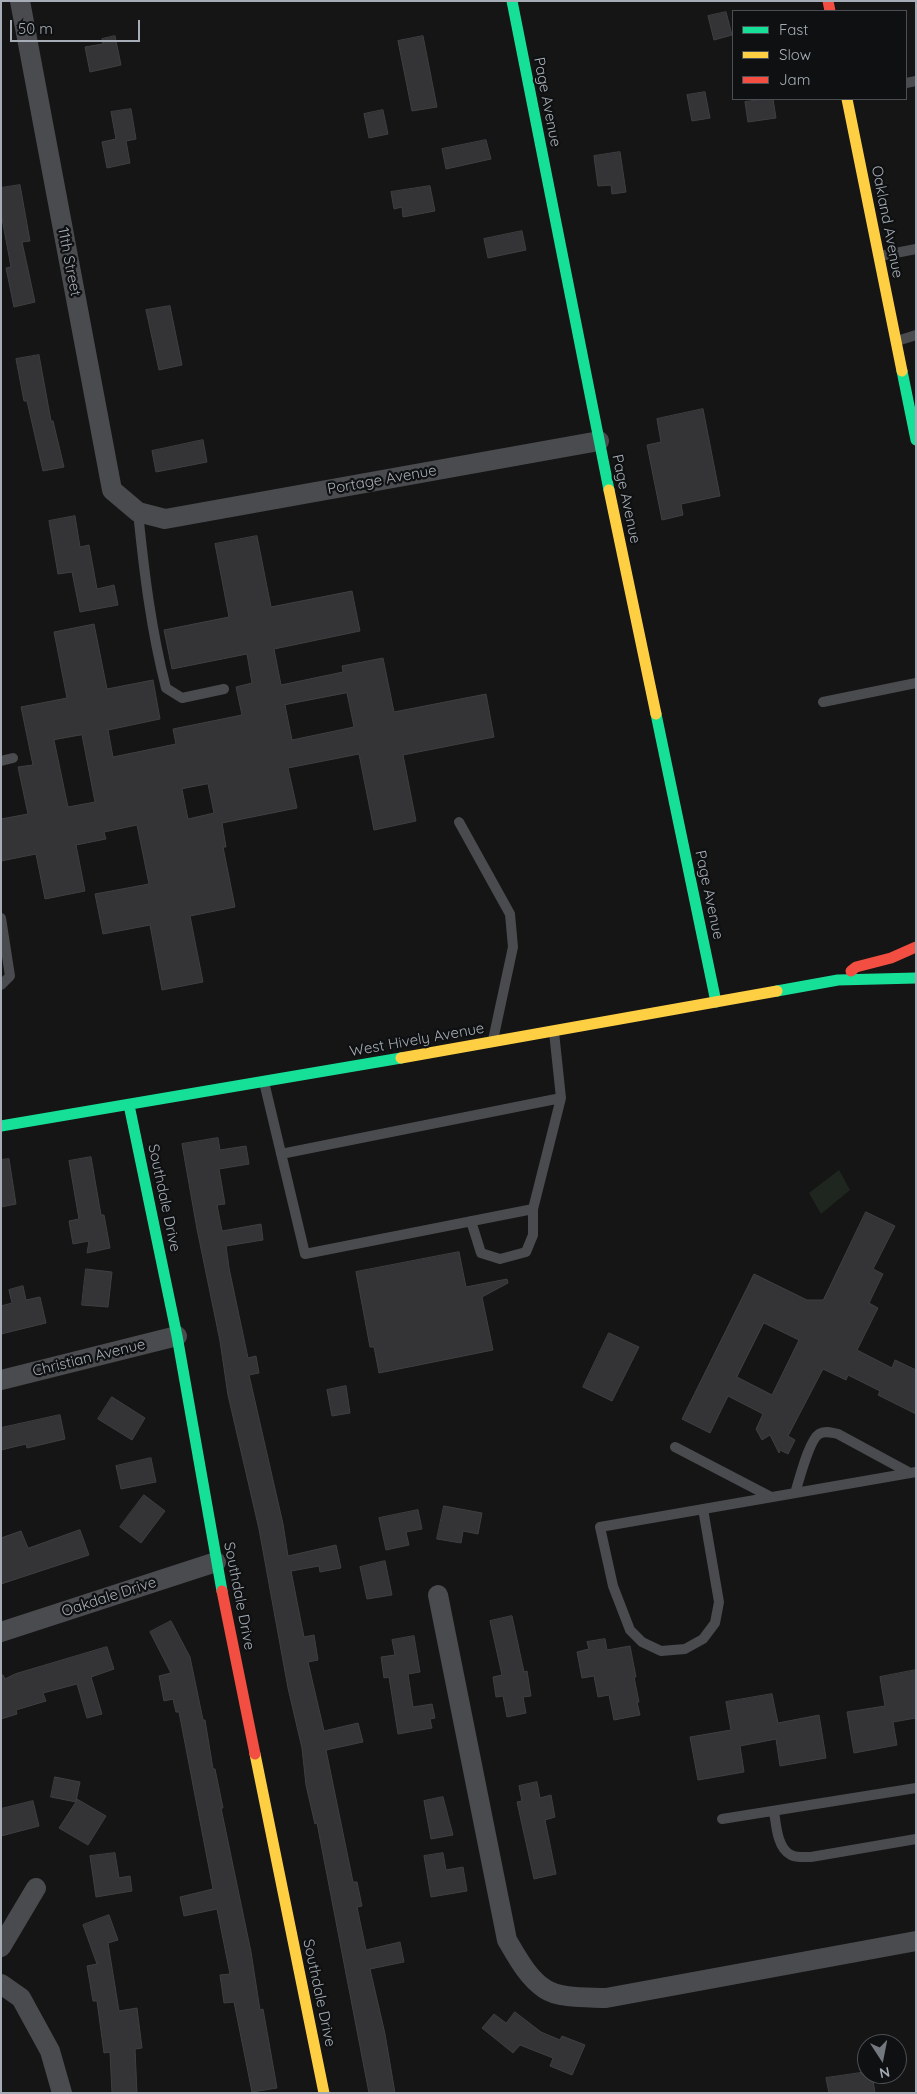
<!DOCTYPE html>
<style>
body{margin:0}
#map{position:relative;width:917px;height:2094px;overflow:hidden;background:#151515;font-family:Quicksand,sans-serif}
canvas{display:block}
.frame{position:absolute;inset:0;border:2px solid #a6adb6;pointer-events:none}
.legend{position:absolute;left:732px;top:10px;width:175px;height:90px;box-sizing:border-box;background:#0f1011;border:1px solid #4b4f53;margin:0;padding:6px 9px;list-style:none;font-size:15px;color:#a6adb6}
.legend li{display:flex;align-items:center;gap:10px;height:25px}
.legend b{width:25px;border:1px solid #4b4f53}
.north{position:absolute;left:857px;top:2034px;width:50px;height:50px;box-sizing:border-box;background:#0f1011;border:1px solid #4b4f53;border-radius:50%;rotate:169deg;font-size:14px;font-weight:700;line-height:20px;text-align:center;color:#a6adb6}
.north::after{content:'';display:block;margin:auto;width:18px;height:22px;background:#73787e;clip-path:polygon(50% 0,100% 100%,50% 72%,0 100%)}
.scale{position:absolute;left:10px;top:20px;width:130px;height:22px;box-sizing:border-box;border:2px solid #a6adb6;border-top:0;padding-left:6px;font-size:15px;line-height:18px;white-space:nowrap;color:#a6adb6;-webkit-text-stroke:4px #0f1011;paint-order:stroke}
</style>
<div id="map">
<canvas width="917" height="2094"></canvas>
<div class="frame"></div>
<ul class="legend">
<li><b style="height:6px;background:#16e098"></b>Fast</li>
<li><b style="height:6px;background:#ffcf43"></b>Slow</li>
<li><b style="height:6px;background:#f24e42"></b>Jam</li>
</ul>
<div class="north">N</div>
<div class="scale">50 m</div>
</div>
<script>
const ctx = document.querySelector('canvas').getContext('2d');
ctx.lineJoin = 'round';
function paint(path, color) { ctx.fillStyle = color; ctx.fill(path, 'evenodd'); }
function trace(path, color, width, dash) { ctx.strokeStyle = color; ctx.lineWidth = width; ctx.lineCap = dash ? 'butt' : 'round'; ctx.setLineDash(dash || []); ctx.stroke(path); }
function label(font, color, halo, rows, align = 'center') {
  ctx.font = font + ' Quicksand,sans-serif'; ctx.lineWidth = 4.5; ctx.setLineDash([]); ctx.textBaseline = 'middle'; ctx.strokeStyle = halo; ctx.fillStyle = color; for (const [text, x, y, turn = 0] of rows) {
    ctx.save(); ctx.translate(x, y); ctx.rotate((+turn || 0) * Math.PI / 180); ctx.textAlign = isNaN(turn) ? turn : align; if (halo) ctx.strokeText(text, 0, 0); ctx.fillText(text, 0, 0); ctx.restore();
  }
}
paint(new Path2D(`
 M839 1170 850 1190 821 1214 809 1193Z`), '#1f261f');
const building = new Path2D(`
 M726 12 732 35 714 40 708 16Z
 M115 36 121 65 90 72 85 47 103 44 102 39Z
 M423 36 437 107 412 111 398 41Z
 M705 92 710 118 692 121 687 95Z
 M765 99H773L776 118 748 122 745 102Z
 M131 109 136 139 126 141 130 163 107 168 102 142 116 139 111 112Z
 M383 110 388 134 369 138 364 114Z
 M486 140 491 159 446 169 442 149Z
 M620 152 626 192 612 194 611 185 598 186 594 156Z
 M20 185 30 241 22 242 35 302 14 307 6 268 11 267 1 213V188Z
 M430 186 435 211 403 217 402 207 394 209 391 192Z
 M522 231 526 250 488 258 484 239Z
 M170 306 182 365 159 370 146 310Z
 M39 355 51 421H53L64 467 43 471 27 401H24L16 359Z
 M703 409 720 496 681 504 683 515 662 520 647 445 661 442 657 419Z
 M203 440 207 462 156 472 152 451Z
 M75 516 80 547 89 545 97 589 114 585 118 605 80 612 72 572 58 574 49 521Z
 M257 536 271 607 352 591 360 631 274 649 281 685 343 672 342 666 383 658 394 712 486 694 494 737 403 755 416 821 374 830 359 754 288 768 297 808 222 823 226 847H223L235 907 190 916 203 982 162 990 150 925 103 934 95 894 149 884 137 825 104 832 106 839 76 845 85 891 45 899 36 854 1 861V819L28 814 18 767 33 765 21 707 67 698 54 632 94 624 107 689 153 680 160 719 108 730 113 757 176 744 173 729 242 715 236 687 252 683 247 654 172 669 164 630 229 617 215 544ZM347 693 354 727 292 740 285 705ZM82 735 95 802 68 807 54 740ZM208 784 214 813 188 819 182 789Z
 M218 1138 220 1150 246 1146 249 1164 219 1169 225 1204 217 1205 222 1231 261 1224 263 1240 226 1246 229 1268 248 1358 256 1356 259 1373 249 1375 283 1524 288 1556 336 1545 341 1568 320 1572 319 1566 291 1571 304 1637 314 1635 318 1660 308 1662 324 1731 358 1723 363 1742 326 1750 353 1882H357L362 1906 357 1907 366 1950 400 1942 404 1962 370 1969 385 2034 395 2093H369L317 1823 315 1824 306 1785 302 1748 288 1688 259 1529 228 1395 220 1341 197 1229 182 1144Z
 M91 1157 101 1215H104L110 1248 87 1253 89 1241 73 1244 69 1221 79 1219 69 1161Z
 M9 1159 16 1204 1 1207V1160Z
 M866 1212 895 1226 873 1269 883 1274 869 1303 878 1308 857 1350 892 1368 895 1360 916 1370V1414L878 1395 880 1391 848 1375 846 1380 823 1369 788 1436 795 1440 788 1454 780 1450 779 1453 770 1435 762 1440 756 1429 763 1414 728 1396 710 1433 682 1419 754 1274 807 1300H823ZM764 1323 799 1340 772 1395 737 1377Z
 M459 1252 466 1287 507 1279 508 1283 482 1297 493 1350 379 1373 374 1347H370L356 1272Z
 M86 1269 112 1272 108 1307 82 1305Z
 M23 1286 26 1300 40 1297 46 1323 1 1334V1306L12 1303 9 1290Z
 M609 1333 639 1347 612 1401 583 1387Z
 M346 1386 350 1413 332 1416 327 1390Z
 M112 1397 145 1418 132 1440 98 1419Z
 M60 1415 65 1439 27 1448 26 1444 1 1450V1428Z
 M151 1458 156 1482 121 1489 116 1466Z
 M144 1495 165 1511 141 1543 120 1527Z
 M444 1506 482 1513 478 1534 463 1531 461 1543 437 1539Z
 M418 1510 422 1529 406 1532 409 1545 386 1550 379 1518Z
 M80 1530 89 1555 1 1584V1538L21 1531 28 1548Z
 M385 1561 392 1595 367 1599 360 1567Z
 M512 1616 524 1672 527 1671 531 1696 523 1697 526 1713 507 1717 503 1696 496 1697 493 1677 502 1675 490 1621Z
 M171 1621 190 1657 203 1720H205L213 1769H215L223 1808H221L251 1952 260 2010 263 2009 277 2088 252 2092 234 2002 224 2003 220 1975 230 1974 217 1909 184 1916 180 1897 213 1889 179 1712H176L173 1699 164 1701 159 1676 171 1673 150 1632Z
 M414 1636 420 1672 408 1674 413 1707 432 1704 435 1718 430 1719 432 1728 398 1734 389 1677 384 1678 381 1657 395 1655 392 1640Z
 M605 1639 607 1650 630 1646 636 1677H634L639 1702H637L640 1715 614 1720 609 1695 598 1697 594 1676 582 1678 577 1652 589 1649 587 1642Z
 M107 1647 114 1669 91 1677 102 1714 87 1718 77 1684 43 1693 46 1701 16 1710 17 1714 1 1719V1675H3L5 1679 15 1674Z
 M916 1670V1718L893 1722 897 1745 854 1753 847 1712 885 1706 880 1677Z
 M772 1694 778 1723 819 1715 826 1758 780 1766 776 1739 740 1746 744 1772 698 1780 690 1737 731 1730 726 1702Z
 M55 1777 80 1782 76 1801 77 1799 106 1816 88 1845 59 1828 76 1802 51 1797Z
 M537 1782 540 1798 551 1795 555 1817 545 1820 556 1874 534 1879 517 1802 522 1801 519 1786Z
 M443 1797 453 1835 431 1839 424 1801Z
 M33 1801 39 1826 1 1836V1809Z
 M115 1853 119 1878 130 1876 132 1891 96 1897 90 1856Z
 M443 1853 446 1870 463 1867 467 1891 431 1897 424 1856Z
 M109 1915 118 1940 108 1943 119 2011 137 2008 142 2048 135 2049 137 2093H112L110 2052 104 2053 97 2001H93L87 1966 97 1964 83 1925Z
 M515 2012 541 2032 560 2040 562 2036 585 2045 572 2075 550 2066 553 2058 520 2045 513 2053 482 2028 494 2014 506 2023Z
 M867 2072V2074H872L875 2093H829L826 2078Z`);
paint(building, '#343436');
trace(building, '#3d3f41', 1);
trace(new Path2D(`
 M906 83 916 81
 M880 256 916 249
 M897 341 916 335
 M138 512C144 571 151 630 166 688L182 698 224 689
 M823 702 916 683
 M1 761 13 758
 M459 822 510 914 513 947 493 1040
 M1 918 10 976 1 985
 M264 1082 305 1254 533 1209 561 1098 554 1032
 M281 1154 561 1098
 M471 1221 481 1253 500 1259 526 1252 533 1235V1209
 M675 1447 771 1497
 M795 1493C799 1481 809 1440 819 1434 825 1430 832 1433 838 1434L910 1473
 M703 1509 719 1602 715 1623 703 1639 685 1649 661 1651 642 1642 630 1630 613 1586 600 1527 916 1472
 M774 1811C776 1824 777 1848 791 1855 797 1858 805 1857 811 1857L916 1839
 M722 1819 916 1788`), '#494b4e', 10);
trace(new Path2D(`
 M20 1 112 490 138 512 165 519 599 441
 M1 1380 177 1336
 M438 1595 507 1940C517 1957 528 1978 545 1989 560 1999 589 1997 606 1998L916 1941
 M1 1632 216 1562
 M1 1947 36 1888
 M1 1984 21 1998 50 2051 62 2093`), '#494b4e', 20);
trace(new Path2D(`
 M512 1 609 490
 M902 371 916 440
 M656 714 716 1002
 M777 991 838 980 916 978
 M129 1105 177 1336 222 1591
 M1 1126 401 1058`), '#16e098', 11);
trace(new Path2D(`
 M847 99 902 371
 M609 490 656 714
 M401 1058 777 991
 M255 1754 324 2093`), '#ffcf43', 11);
trace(new Path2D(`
 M828 1 830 11
 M851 971 856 967 891 958 916 947
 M222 1591 255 1754`), '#f24e42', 11);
label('15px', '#a6adb6', '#0f1011', [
 ["Page Avenue",547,102,79],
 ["Oakland Avenue",887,222,79],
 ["11th Street",69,262,79],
 ["Portage Avenue",382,480,-10],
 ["Page Avenue",626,499,78],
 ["Page Avenue",709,895,78],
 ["West Hively Avenue",417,1040,-10],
 ["Southdale Drive",164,1198,78],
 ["Christian Avenue",89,1358,-14],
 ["Southdale Drive",239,1596,79],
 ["Oakdale Drive",109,1597,-18],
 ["Southdale Drive",319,1993,78]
]);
</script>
